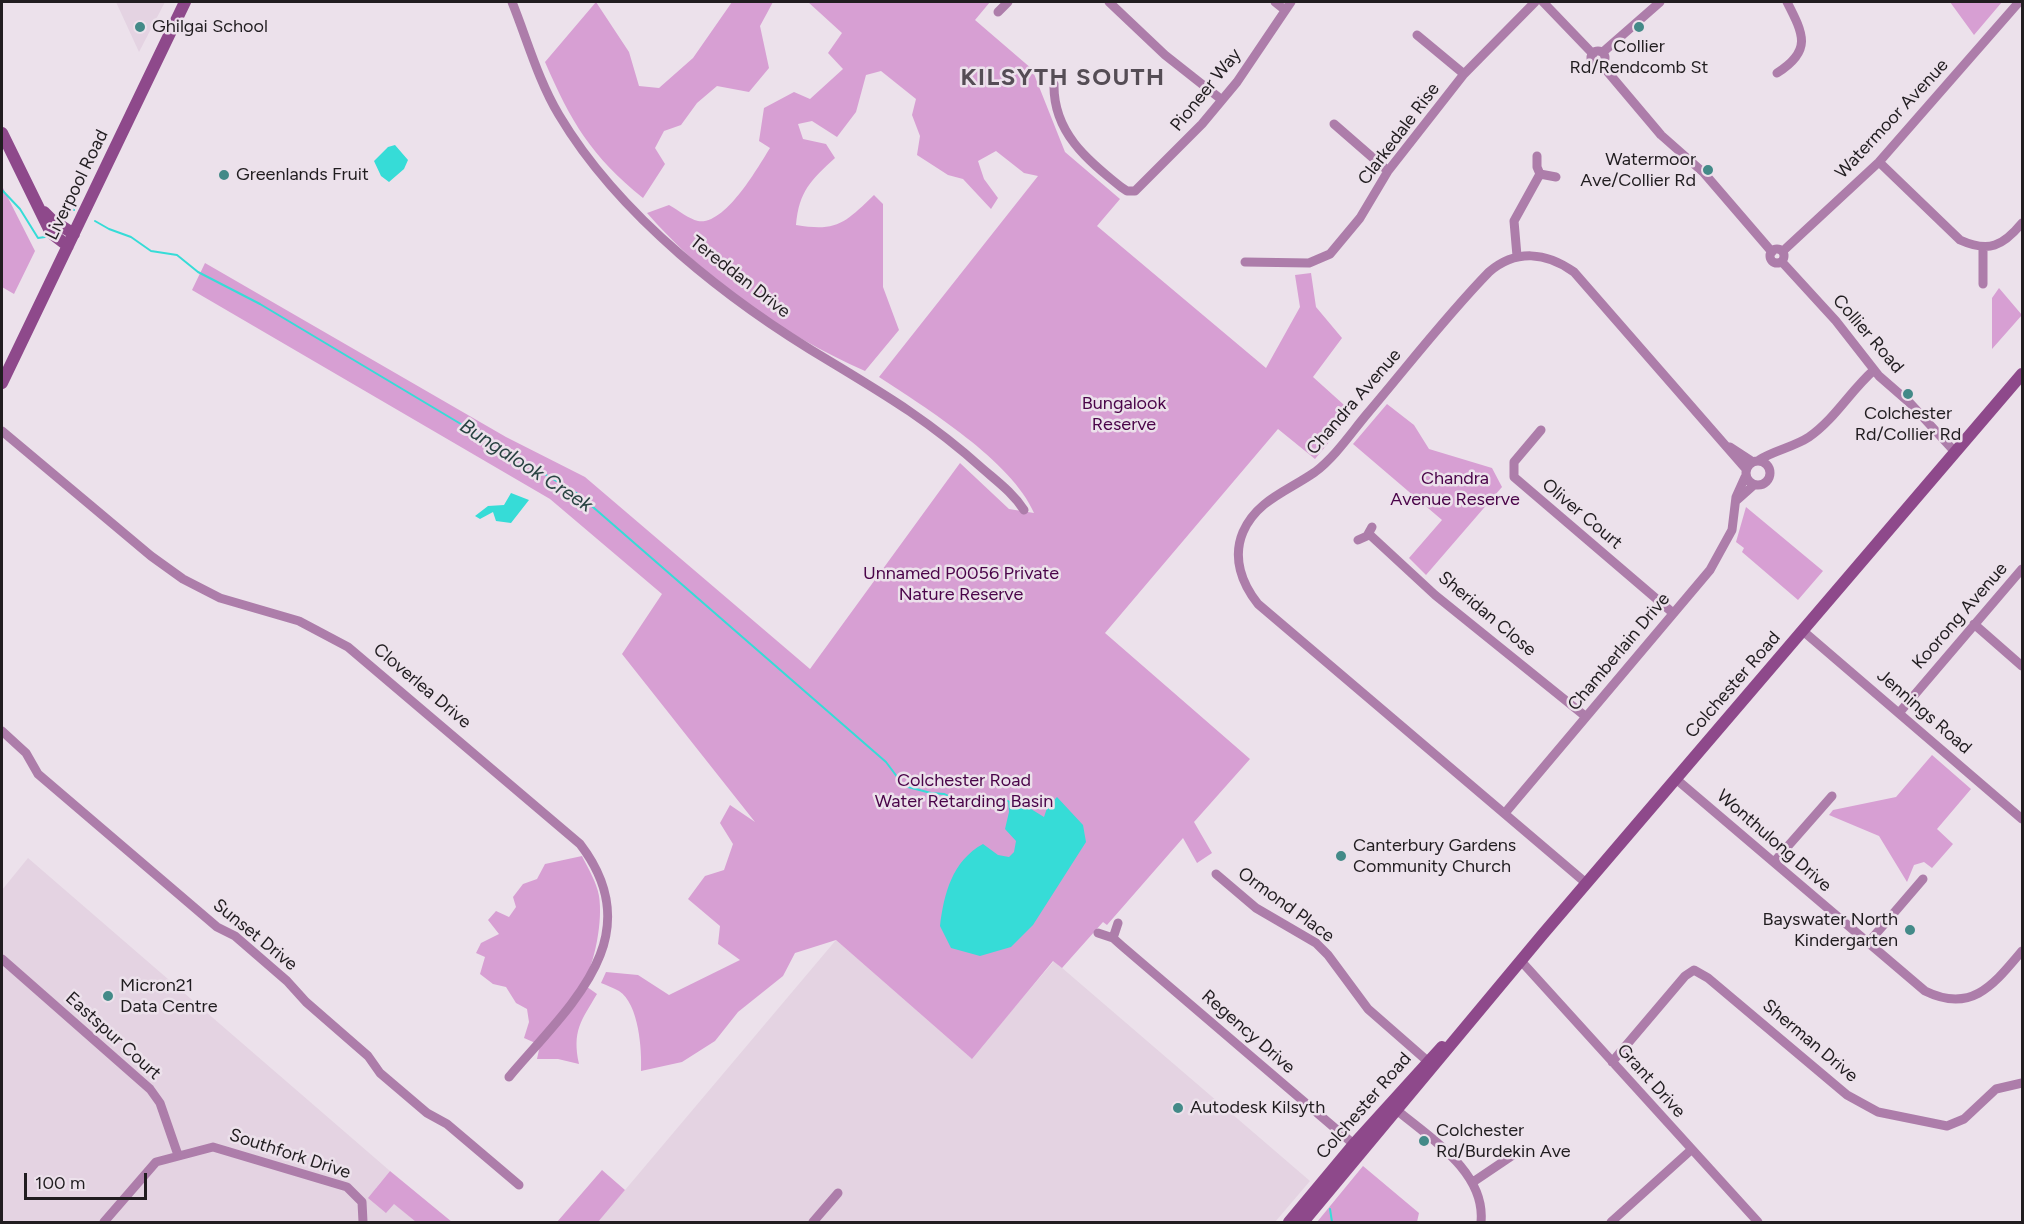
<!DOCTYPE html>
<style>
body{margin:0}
#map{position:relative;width:2024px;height:1224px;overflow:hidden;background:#ece1eb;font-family:Figtree,sans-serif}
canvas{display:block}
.frame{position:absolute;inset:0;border:3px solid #211d20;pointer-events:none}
.scale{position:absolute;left:24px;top:1173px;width:123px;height:27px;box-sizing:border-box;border:3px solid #211d20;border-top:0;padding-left:8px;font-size:18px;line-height:21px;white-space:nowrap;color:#211d20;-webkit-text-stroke:4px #ece1eb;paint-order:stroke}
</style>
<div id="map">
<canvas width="2024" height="1224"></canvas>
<div class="frame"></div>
<div class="scale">100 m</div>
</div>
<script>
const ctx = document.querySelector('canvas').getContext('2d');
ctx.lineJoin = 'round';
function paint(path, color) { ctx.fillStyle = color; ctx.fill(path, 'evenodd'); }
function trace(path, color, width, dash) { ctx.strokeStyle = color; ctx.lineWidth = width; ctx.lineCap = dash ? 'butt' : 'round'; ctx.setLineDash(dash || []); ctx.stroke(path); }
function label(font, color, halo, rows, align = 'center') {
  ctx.font = font + ' Figtree,sans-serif'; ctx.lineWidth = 5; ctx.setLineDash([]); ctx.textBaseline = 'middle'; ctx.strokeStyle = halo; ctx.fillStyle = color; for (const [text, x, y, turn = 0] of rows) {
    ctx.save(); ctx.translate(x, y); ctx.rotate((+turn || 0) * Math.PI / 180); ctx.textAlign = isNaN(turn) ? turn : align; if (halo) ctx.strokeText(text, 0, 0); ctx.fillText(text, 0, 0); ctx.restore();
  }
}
paint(new Path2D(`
 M116 2H165L139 52Z
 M28 858 390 1171 376 1188 416 1222H2V890Z
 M836 940 971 1058 1054 961 1310 1181 1275 1222H598Z`), '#e4d3e2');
paint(new Path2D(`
 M596 2 629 52 639 86 659 88 693 58 732 2H773L760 26 769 68 749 92 717 86 697 103 681 125 664 131 655 148 665 164 643 198C591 156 571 122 545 62Z
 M808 2H990L975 20 1032 69 1065 152 1120 199 1097 226 1266 368 1300 307 1295 275 1311 273 1316 307 1342 338 1313 377 1353 413 1315 459 1278 429 1105 633 1250 759 1194 822 1212 853 1197 863 1183 838 1107 925 1103 922 1062 968 1053 961 972 1059 836 940 795 953 783 976 738 1012 715 1041 682 1062 641 1071C642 1050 639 1004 619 991 613 988 607 985 601 983L606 972 638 975 669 995 740 960 718 944 720 926 688 899 705 876 724 870 733 844 720 823 730 805 755 822 622 654 662 594 550 499 192 290 205 263 506 437 585 477 810 669 960 463 1009 509 1034 513C1012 461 926 408 879 377L1038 176 1024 173 996 151 978 161 984 179 998 198 991 209 963 179 948 175 917 155 920 136 912 115 916 99 881 71 866 75 856 112 837 137 812 121 798 124 803 139 826 144 835 158C811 180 799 191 796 225 837 232 845 223 874 195L883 204V287L899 330 865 371C783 335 706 280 647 213L669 205C678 210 689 219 698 221 725 226 758 167 770 148L759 141 764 108 794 92 810 99 843 69 828 53 842 33Z
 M1950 2H2002L1974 35Z
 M2 186 35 251 14 294 2 287Z
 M1999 288 2022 315 1992 349V298Z
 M1387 404 1414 425 1429 449 1492 468 1502 487 1426 575 1409 558 1442 520 1353 444Z
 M1746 507 1823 571 1798 600 1742 552 1744 548 1736 542Z
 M1932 755 1971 789 1937 829 1953 844 1932 868 1924 862 1914 865 1907 882 1879 836 1829 815 1833 810 1896 797Z
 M582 856C588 868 597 883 599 896 603 921 595 962 583 984L597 994C581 1021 572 1031 579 1064L558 1059H537L540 1045 524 1038 529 1022 527 1009 516 1003 506 987 493 984 480 974 485 957 476 953 481 943 499 934 488 920 496 911 509 917 516 907 513 897 523 884 537 879 545 864Z
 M1363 1166 1419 1213 1417 1222H1317Z
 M602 1170 625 1190 598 1222H557Z
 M390 1171 452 1222H416L394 1204 386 1213 368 1198Z`), '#d79fd3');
paint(new Path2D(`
 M395 145 408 160 404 169 389 182 381 176 374 161 388 147Z
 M511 493 529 500 511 523 496 521 493 512 480 519 475 516 488 506 504 505Z
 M1057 797 1083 825 1086 842 1033 925 1011 947 980 956 951 948 940 926C944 894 952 861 983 844L998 855 1009 857 1014 852 1016 841 1005 829 1009 812 1008 801H1018L1044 817 1047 808Z`), '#36dcd7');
trace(new Path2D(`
 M2 190 20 209 38 238 45 237
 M62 213 68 207 74 210
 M95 221 109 229 131 237 151 251 177 255 198 272 260 304 578 494 886 762 904 786 931 793 944 794 965 805 993 798 1008 801
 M1330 1209 1332 1222`), '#36dcd7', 2);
trace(new Path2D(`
 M512 2C527 39 538 80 559 115 619 216 731 303 831 362 889 397 932 423 983 469 998 482 1013 493 1024 510
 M1109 2 1165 55 1222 100
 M1275 2 1285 10
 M1543 2 1593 54
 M998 12 1008 2
 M1417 35 1464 74
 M1591 58a7 7 0 1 1 14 0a7 7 0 1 1-14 0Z
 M1603 52 1660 2
 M1601 64 1661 135 1704 173 1772 252
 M1777 73C1812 51 1804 35 1787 2
 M1054 84C1053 132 1087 160 1121 187L1127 191H1135L1202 124 1237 82 1291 2
 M1334 124 1388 171
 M1537 156V167L1540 174 1556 177
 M1879 162 1960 240C1989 253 2003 246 2022 223
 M1770 256a7 7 0 1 1 14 0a7 7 0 1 1-14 0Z
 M1783 251 1879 162 2019 2
 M1517 256 1514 221 1540 174
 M1245 262 1309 263 1330 254 1360 218 1388 171 1464 74 1535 2
 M1782 262 1836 321 1879 376 1910 403 1955 452
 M1983 284V248
 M1541 430 1514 462V477L1673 613
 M2 431 151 556 183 579 220 598 299 621 348 647 580 844C652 938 568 1007 509 1077
 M1730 447 1753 462
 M1759 460C1775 450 1794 447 1809 437 1835 419 1851 390 1874 370
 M1746 473a12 12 0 1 1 24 0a12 12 0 1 1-24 0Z
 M1736 501 1754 485
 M1369 534 1435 595 1585 716
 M1358 540 1367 536 1372 527
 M1974 624 2022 666
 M1803 631 2022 819
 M1899 713 2022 569
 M2 731 26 753 38 774 217 927 235 936 287 981 306 1002 368 1056 380 1073 427 1113 447 1124 519 1185
 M1676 779 1925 991C1972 1014 1994 984 2022 951
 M1505 813 1710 570 1732 530 1736 497 1745 477
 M1774 862 1832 796
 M1216 874 1256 908 1316 943 1328 955 1368 1009 1432 1065
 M1586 883 1258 604C1242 584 1232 558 1243 532 1257 500 1288 491 1315 472 1335 457 1351 433 1367 414 1407 367 1446 316 1489 272 1516 249 1546 252 1574 272L1746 469
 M1098 933 1113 938 1122 946 1357 1147
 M1113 938 1118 923
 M1868 943 1923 879
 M2 959 150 1089 160 1103 178 1155
 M1521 961 1758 1222
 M1612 1062 1685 976 1694 970 1708 978 1847 1095 1878 1112 1947 1126 1964 1119 1996 1089 2022 1083
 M1393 1107C1427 1136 1486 1171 1481 1222
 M1473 1182 1516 1153 1528 1151
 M104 1222 156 1162 213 1147 347 1187 362 1202 363 1222
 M813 1222 838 1193
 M1611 1222 1691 1150`), '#ad7daa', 9);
trace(new Path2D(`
 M2 133 51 233 68 246
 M44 212 52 220 74 234
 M2 383 185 2
 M1289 1222 1354 1144 1442 1047
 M1303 1222 1543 934 2022 374`), '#8e498b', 12);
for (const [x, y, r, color] of [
 [140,27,6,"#438a88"],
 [1639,27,6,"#438a88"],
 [1708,170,6,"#438a88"],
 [224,175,6,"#438a88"],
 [1908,394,6,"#438a88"],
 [1341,856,6,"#438a88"],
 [1910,930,6,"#438a88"],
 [108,996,6,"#438a88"],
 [1178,1108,6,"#438a88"],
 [1424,1141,6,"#438a88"]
]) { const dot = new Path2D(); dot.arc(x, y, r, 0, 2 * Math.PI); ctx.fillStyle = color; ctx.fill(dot); trace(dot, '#ece1eb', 2); }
label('18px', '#211d20', '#ece1eb', [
 ["Ghilgai School",152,27],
 ["Collier",1639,47,"center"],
 ["Rd/Rendcomb St",1639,68,"center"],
 ["Watermoor",1696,160,"right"],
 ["Ave/Collier Rd",1696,181,"right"],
 ["Greenlands Fruit",236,175],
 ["Colchester",1908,414,"center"],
 ["Rd/Collier Rd",1908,435,"center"],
 ["Canterbury Gardens",1353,846],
 ["Community Church",1353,867],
 ["Bayswater North",1898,920,"right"],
 ["Kindergarten",1898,941,"right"],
 ["Micron21",120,986],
 ["Data Centre",120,1007],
 ["Autodesk Kilsyth",1190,1108],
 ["Colchester",1436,1131],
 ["Rd/Burdekin Ave",1436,1152]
], 'left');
label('18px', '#211d20', '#ece1eb', [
 ["Pioneer Way",1206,90,-51],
 ["Watermoor Avenue",1892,119,-47],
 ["Clarkedale Rise",1399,134,-53],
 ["Liverpool Road",77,185,-64],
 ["Tereddan Drive",740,277,38],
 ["Collier Road",1868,334,49],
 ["Chandra Avenue",1354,402,-49],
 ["Oliver Court",1582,514,40],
 ["Sheridan Close",1487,614,40],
 ["Koorong Avenue",1960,616,-49],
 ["Chamberlain Drive",1619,652,-50],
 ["Colchester Road",1733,685,-49],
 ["Cloverlea Drive",422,686,40],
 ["Jennings Road",1924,712,41],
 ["Wonthulong Drive",1774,841,41],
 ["Ormond Place",1286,905,36],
 ["Sunset Drive",255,935,39],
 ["Regency Drive",1248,1032,41],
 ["Eastspur Court",113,1036,42],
 ["Sherman Drive",1810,1041,40],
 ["Grant Drive",1651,1081,48],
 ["Colchester Road",1364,1106,-49],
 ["Southfork Drive",290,1154,18]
]);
label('18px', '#4a0449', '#ece1eb', [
 ["Bungalook",1124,404],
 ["Reserve",1124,425],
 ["Chandra",1455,479],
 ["Avenue Reserve",1455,500],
 ["Unnamed P0056 Private",961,574],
 ["Nature Reserve",961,595],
 ["Colchester Road",964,781],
 ["Water Retarding Basin",964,802]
]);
label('italic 20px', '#294342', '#ece1eb', [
 ["Bungalook Creek",526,466,33]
]);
ctx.letterSpacing = '1.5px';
label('bold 24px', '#554d55', '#ece1eb', [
 ["KILSYTH SOUTH",1063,78]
]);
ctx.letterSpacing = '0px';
</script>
